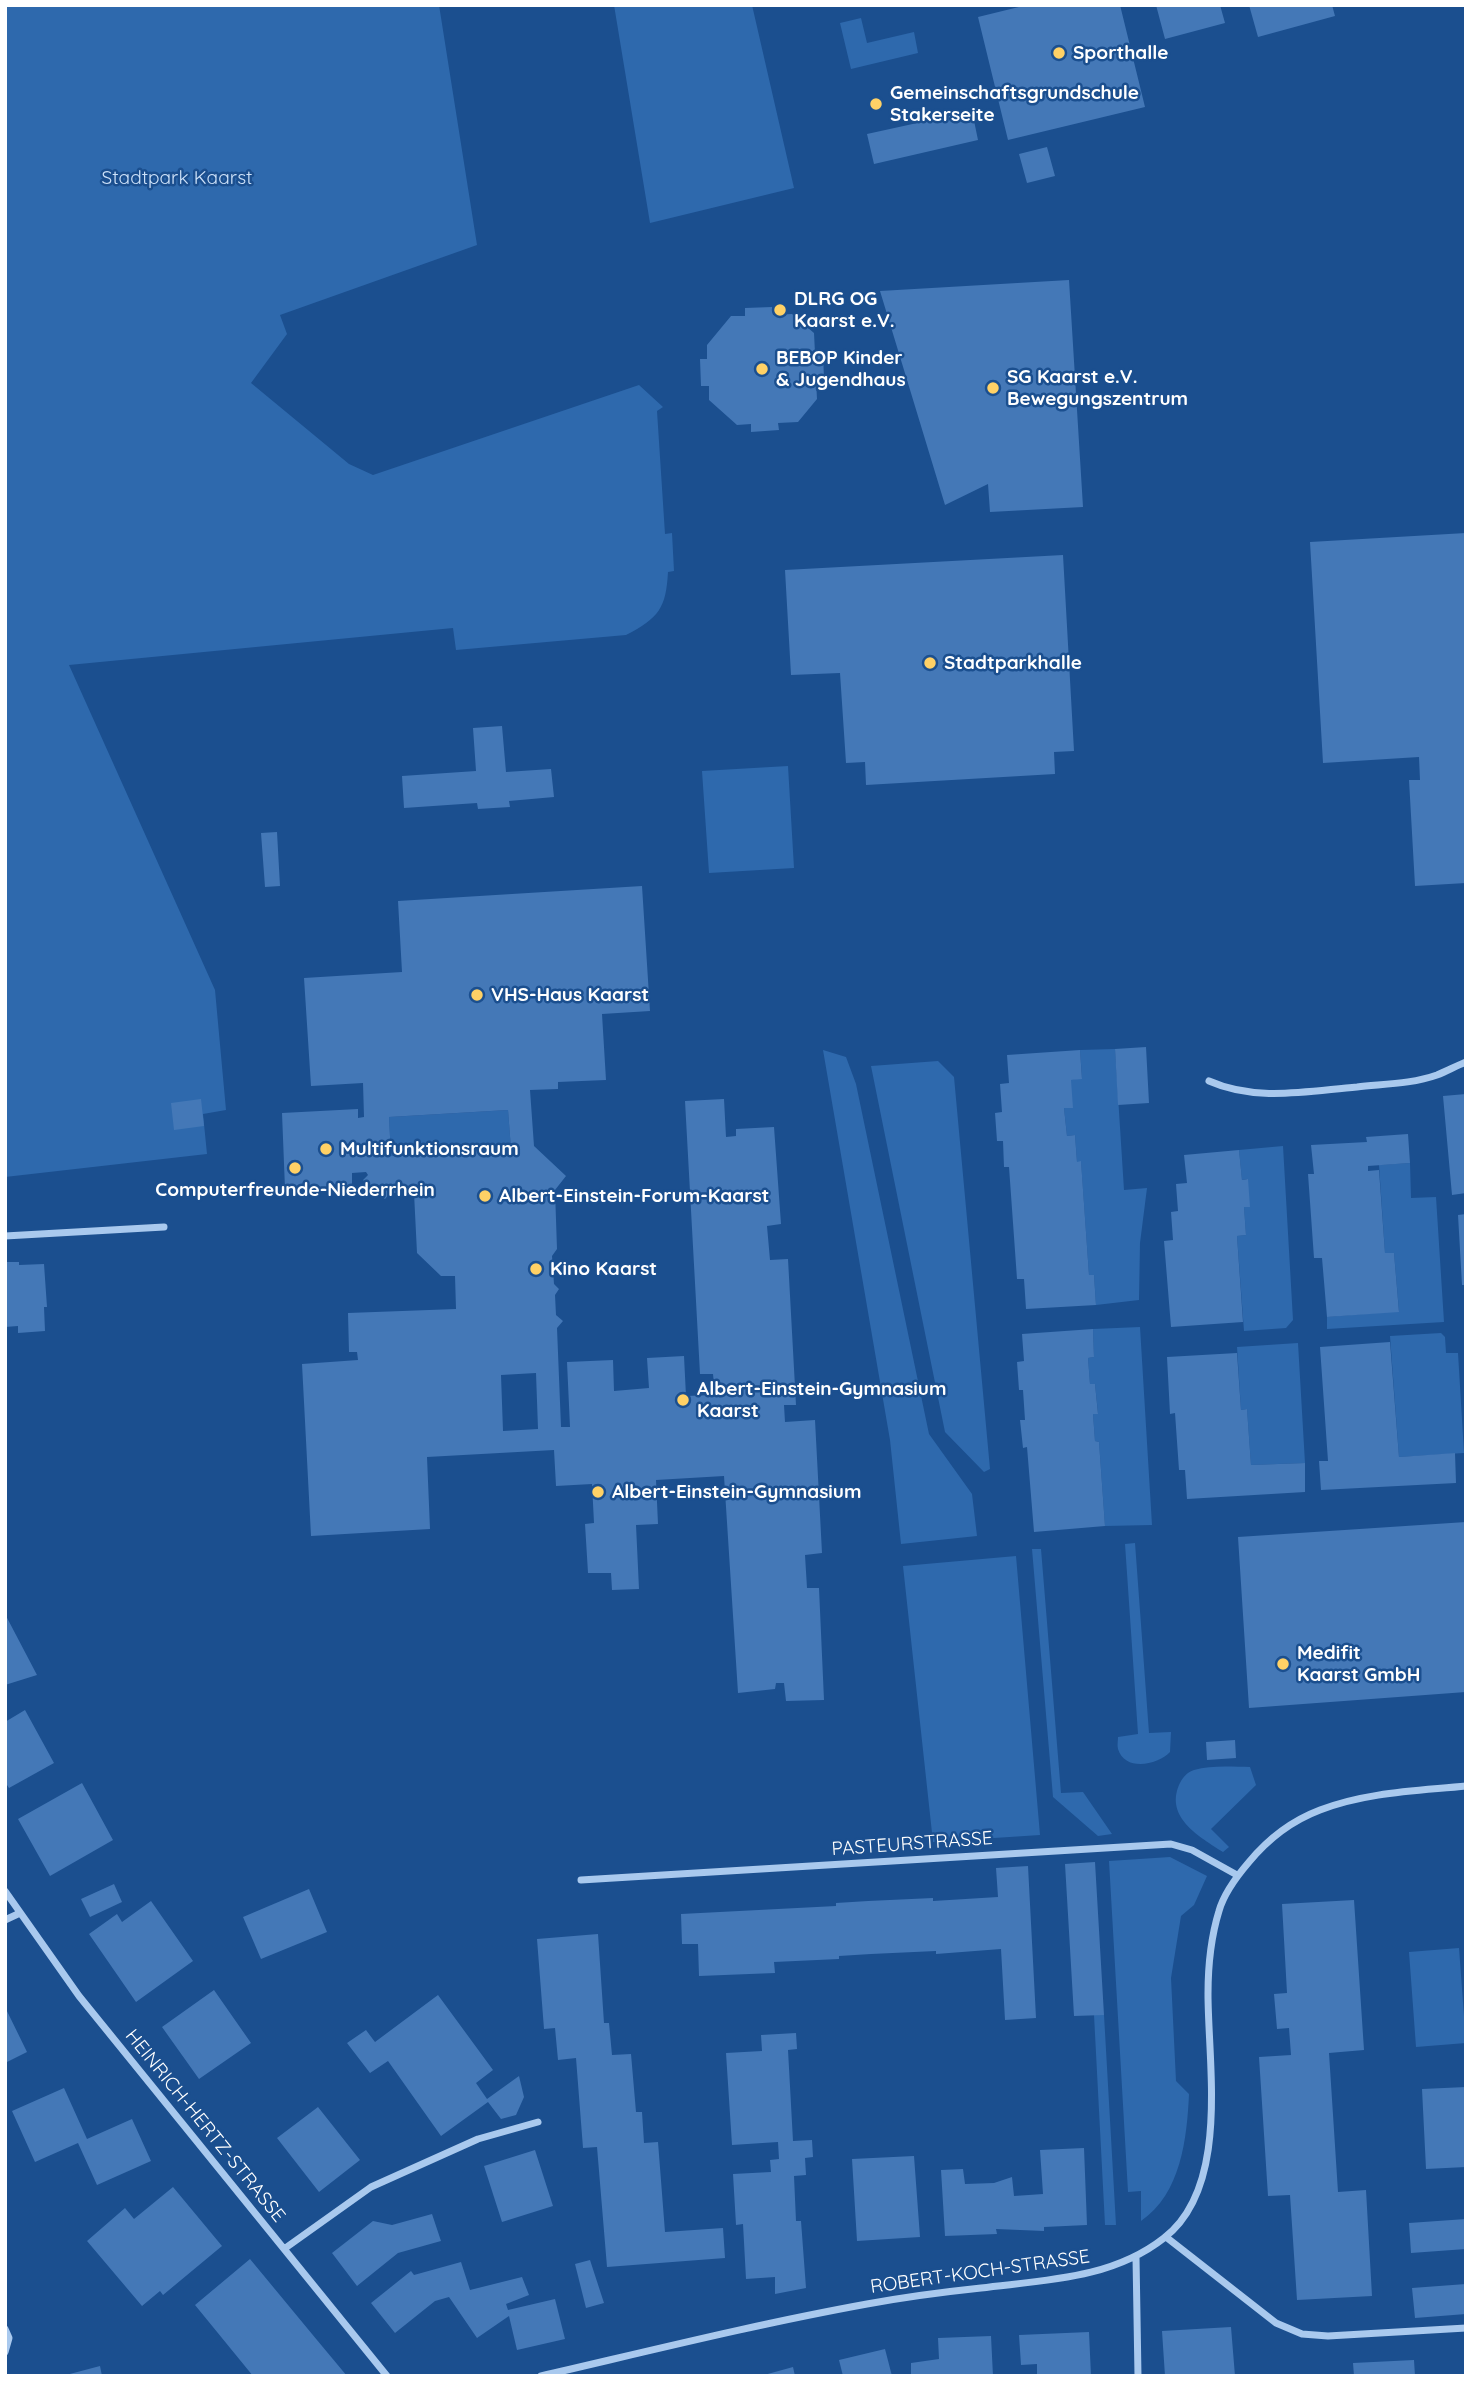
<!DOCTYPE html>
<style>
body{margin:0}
#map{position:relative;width:1471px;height:2381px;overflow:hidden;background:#1b4f8f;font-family:Quicksand,sans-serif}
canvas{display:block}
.frame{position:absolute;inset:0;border:7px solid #fff;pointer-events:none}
</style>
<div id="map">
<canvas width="1471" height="2381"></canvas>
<div class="frame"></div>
</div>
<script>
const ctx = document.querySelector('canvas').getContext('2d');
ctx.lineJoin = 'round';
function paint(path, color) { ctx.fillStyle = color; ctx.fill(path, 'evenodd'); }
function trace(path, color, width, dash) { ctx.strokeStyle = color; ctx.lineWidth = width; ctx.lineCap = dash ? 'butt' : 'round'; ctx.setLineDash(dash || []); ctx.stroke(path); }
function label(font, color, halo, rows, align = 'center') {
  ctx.font = font + ' Quicksand,sans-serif'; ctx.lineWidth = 5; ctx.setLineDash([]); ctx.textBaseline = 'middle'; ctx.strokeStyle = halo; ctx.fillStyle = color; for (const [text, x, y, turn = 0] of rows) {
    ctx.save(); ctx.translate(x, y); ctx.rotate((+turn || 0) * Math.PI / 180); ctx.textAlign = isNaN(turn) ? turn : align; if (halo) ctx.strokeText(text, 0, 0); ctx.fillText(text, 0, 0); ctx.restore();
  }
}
paint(new Path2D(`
 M5 5H439L477 245 280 315 287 334 251 383 349 464 373 475 639 385 663 407 657 411 665 534 672 533 674 571 668 572C666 608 659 618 626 635L456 650 453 628 69 665 215 990 226 1110 203 1114 207 1154 5 1177Z
 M614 5H752L794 188 650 223Z
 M861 18 867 43 914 32 918 53 851 69 840 23Z
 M788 766 794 868 709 873 702 771Z
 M1115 1049 1124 1190 1147 1188 1140 1243 1139 1300 1096 1305 1094 1275H1089L1081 1162H1077L1075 1135 1067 1136 1064 1108 1071 1080 1082 1078 1080 1050Z
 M823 1050 846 1057 856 1084 929 1434 972 1494 977 1536 901 1544 890 1440Z
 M938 1061 954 1077 990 1469 984 1472 945 1432 871 1066Z
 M508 1110 511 1149 391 1156 389 1117Z
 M1283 1146 1293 1320 1286 1328 1244 1331 1237 1236 1246 1235 1244 1207H1249L1247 1179 1242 1180 1239 1150Z
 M1410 1163 1411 1198 1436 1197 1444 1322 1327 1329V1317L1399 1311 1394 1253H1385L1379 1165Z
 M1140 1327 1152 1525 1105 1526 1099 1442 1095 1441 1093 1414 1098 1413 1095 1384H1090L1088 1358 1094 1357 1093 1329Z
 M1441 1333 1445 1337 1446 1353H1458L1464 1453 1399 1457 1390 1336Z
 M1298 1343 1305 1463 1251 1465 1247 1409 1241 1410 1237 1347Z
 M1135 1543 1149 1733 1171 1732 1170 1752C1158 1765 1125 1772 1118 1749 1117 1745 1118 1741 1118 1737L1138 1734 1125 1544Z
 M1032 1549H1041L1061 1793 1083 1792 1112 1834 1098 1836 1053 1797Z
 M1016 1556 1040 1835 933 1842 903 1566Z
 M1250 1767 1256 1785 1211 1829 1229 1847 1223 1852C1200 1837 1165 1818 1179 1785 1182 1778 1187 1772 1194 1770 1211 1765 1233 1767 1250 1767Z
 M1170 1857 1207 1876 1194 1905 1181 1916 1171 1978 1176 2081 1189 2094C1187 2138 1181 2194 1141 2221V2191L1128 2192 1109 1861Z
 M1459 1948 1466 2043 1416 2047 1409 1952Z
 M1094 2015H1104L1116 2225H1105Z`), '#2e69ad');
paint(new Path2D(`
 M1027 5H1120L1145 107 1008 140 978 17Z
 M1156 5H1220L1225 23 1165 39Z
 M1249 5H1332L1335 16 1258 37Z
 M972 111 978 140 874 164 867 134Z
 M1047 147 1055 176 1027 183 1019 154Z
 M1069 280 1083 507 990 512 988 484 945 505 880 291Z
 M772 307 773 315 792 314 814 333 815 353 823 352 824 379 816 380 817 399 798 422 778 423 779 430 751 432V424L737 425 709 400V386H701L700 359H707V345L731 316H745V308Z
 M1466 533V883L1415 886 1409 780H1420L1419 757 1323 763 1310 542Z
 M1063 555 1074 751 1054 752 1055 774 866 785 865 762 846 763 840 673 791 675 785 570Z
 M502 726 506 772 551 769 554 797 509 801 510 807 478 809 477 803 404 808 402 776 476 771 473 728Z
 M277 832 280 886 265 887 261 833Z
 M642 886 650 1011 602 1014 606 1080 558 1082V1089L530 1090 534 1146 566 1176 555 1190 557 1249 552 1256 554 1284 559 1289 555 1295 556 1315 563 1321 557 1328 561 1427H570L567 1362 613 1360 614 1391 649 1388 647 1358 684 1356 686 1396 715 1395 713 1374H700L685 1101 724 1099 726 1137 736 1136V1129L774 1127 781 1224 767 1226 770 1260 788 1259 796 1405H784L785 1422 815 1420 822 1553 805 1555 807 1588H819L824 1700 786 1701 784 1683H776L775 1689 738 1693 724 1476 656 1480 658 1524 636 1525 639 1589 612 1590 611 1573H588L585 1524 594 1523 592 1484 556 1486 554 1450 427 1457 430 1529 311 1536 302 1364 358 1360 357 1352H349L348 1313 456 1309 455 1276H441L417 1253 414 1193H390L385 1199 363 1180 368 1175 366 1172 352 1173V1186L285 1189 282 1113 358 1109V1118L364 1117 363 1083 311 1086 304 978 402 972 398 901ZM508 1110 511 1149 391 1156 389 1117ZM536 1373 538 1429 503 1431 501 1375Z
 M1146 1047 1149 1103 1118 1105 1115 1049Z
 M1080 1050 1082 1079 1071 1080 1073 1108H1064L1067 1136 1075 1135 1077 1162 1081 1161 1089 1275H1094L1096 1305 1026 1309 1024 1279H1017L1009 1167H1004L1003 1141H997L995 1113 1002 1112 1000 1084 1009 1083 1007 1055Z
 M1466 1094V1193L1452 1195 1443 1096Z
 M201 1099 204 1126 174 1130 171 1103Z
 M1408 1134 1410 1163 1368 1166V1171L1379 1170 1385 1253H1394L1399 1312 1327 1317 1322 1258H1314L1308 1174H1314L1311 1145 1367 1142 1366 1137Z
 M1239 1150 1242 1180 1248 1179 1250 1207H1244L1246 1235 1237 1236 1243 1322 1171 1327 1164 1241 1173 1240 1171 1212 1178 1211 1176 1184 1187 1183 1184 1155Z
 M1466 1214V1285H1462L1458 1215Z
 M5 1262H19V1265L44 1264 47 1307H44L45 1331 18 1333V1326L5 1327Z
 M1093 1329 1094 1357 1088 1358 1090 1384H1095L1098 1414H1093L1095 1441 1099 1442 1105 1526 1034 1532 1027 1447 1023 1448 1020 1420H1025L1023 1390H1019L1017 1362 1024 1361 1022 1334Z
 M1390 1342 1399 1457 1455 1453 1456 1483 1321 1490 1319 1461H1328L1320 1347Z
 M1237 1353 1241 1410 1247 1409 1251 1465 1305 1463V1492L1187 1499 1185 1470H1179L1175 1413 1170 1414 1167 1357Z
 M1466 1522V1692L1249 1708 1238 1537Z
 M5 1614 37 1675 5 1685Z
 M25 1710 54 1763 9 1788 5 1782V1722Z
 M1235 1740 1236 1758 1207 1760 1206 1742Z
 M82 1783 113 1840 50 1876 18 1819Z
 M1095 1862 1104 2015 1074 2016 1065 1864Z
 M1028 1866 1036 2018 1005 2020 1001 1949 936 1954V1951L871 1954 839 1956V1959L774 1962 775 1973 699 1976 698 1944H682L681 1914 836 1906V1903L868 1901 933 1898V1901L998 1897 996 1868Z
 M114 1884 122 1902 90 1917 81 1899Z
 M309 1889 327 1932 261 1959 243 1917Z
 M1354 1900 1364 2050 1329 2053 1338 2192 1366 2190 1372 2296 1297 2300 1290 2195 1268 2196 1259 2057 1291 2055 1289 2028 1277 2029 1274 1994 1287 1993 1282 1904Z
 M151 1901 193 1961 136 2002 89 1934 117 1914 122 1922Z
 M598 1934 604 2023H609L612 2055 631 2054 636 2112H642L644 2143 658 2142 665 2232 723 2228 725 2258 607 2267 597 2147 583 2148 576 2058 558 2060 555 2028 544 2029 537 1939Z
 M214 1990 251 2043 199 2079 162 2027Z
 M438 1995 493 2070 476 2083 487 2099 519 2076 524 2097 516 2115 501 2119 488 2102 441 2136 388 2061 370 2073 347 2043 366 2030 375 2042Z
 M5 2007 27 2052 5 2063Z
 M796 2033 797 2049 788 2050 793 2141 812 2140 813 2157 805 2158 806 2175 794 2176 796 2221H801L806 2288 775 2294V2277L746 2279 743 2224 736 2225 733 2174 771 2172 770 2160 779 2159 778 2142 732 2145 726 2053 762 2051 761 2035Z
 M1466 2087V2167L1426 2169 1422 2089Z
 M64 2088 87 2139 132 2119 151 2161 97 2185 78 2143 35 2162 12 2111Z
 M318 2107 360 2160 319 2192 277 2138Z
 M1084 2148 1087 2225 1044 2227V2231L996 2229 997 2234 945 2236 941 2170 963 2169 965 2184 994 2183 1012 2177 1014 2196 1043 2194 1040 2150Z
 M535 2150 553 2206 502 2222 484 2166Z
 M914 2156 920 2237 857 2241 852 2159Z
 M173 2187 222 2246 163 2295 160 2291 142 2306 87 2241 125 2208 134 2219Z
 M432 2214 441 2241 398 2253 357 2286 332 2253 373 2221 392 2225Z
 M1466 2219V2249L1411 2253 1409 2223Z
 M250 2259 312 2334 347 2376H253L195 2305Z
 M590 2260 604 2303 586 2308 575 2264Z
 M461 2262 470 2290 522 2277 529 2295 506 2304 508 2310 555 2299 565 2339 517 2350 509 2316 477 2338 449 2297 435 2301 395 2333 371 2303 411 2271 414 2275Z
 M1466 2284V2314L1415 2318 1412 2288Z
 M1231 2327 1235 2376H1165L1162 2331Z
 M1089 2332 1091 2376H1037V2364L1021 2365 1019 2335Z
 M991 2336 993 2376H911V2363L939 2359 938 2338Z
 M885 2349 892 2376H843L839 2360Z
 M1414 2360 1415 2376H1354L1353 2363Z
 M100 2366 102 2376H66V2375Z
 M793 2367 795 2376H764V2375Z`), '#4478b7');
trace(new Path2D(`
 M1209 1081C1256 1102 1308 1091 1357 1087 1383 1084 1412 1084 1437 1075 1447 1071 1456 1066 1466 1062
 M5 1236 164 1227
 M581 1880 1171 1844 1192 1850 1237 1875
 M5 1891 79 1996 387 2376
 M5 1920 20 1913
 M1166 2237 1276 2323 1302 2334 1328 2336 1466 2328
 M284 2249 371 2187 478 2139 538 2122
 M1136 2257 1138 2376
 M5 2329 9 2338 5 2352
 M541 2376C649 2351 757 2324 867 2304 905 2297 943 2292 981 2288 1045 2280 1112 2279 1164 2238 1230 2187 1208 2066 1208 1994 1208 1966 1211 1937 1219 1911 1224 1893 1237 1876 1249 1862 1268 1839 1291 1821 1320 1810 1367 1792 1417 1791 1466 1786`), '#a9c9ee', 7);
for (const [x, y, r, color] of [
 [1059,53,7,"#ffd166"],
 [876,104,7,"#ffd166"],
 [780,310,7,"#ffd166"],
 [762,369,7,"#ffd166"],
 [993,388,7,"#ffd166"],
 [930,663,7,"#ffd166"],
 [477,995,7,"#ffd166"],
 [326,1149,7,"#ffd166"],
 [295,1168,7,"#ffd166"],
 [485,1196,7,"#ffd166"],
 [536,1269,7,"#ffd166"],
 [683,1400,7,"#ffd166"],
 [598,1492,7,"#ffd166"],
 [1283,1664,7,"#ffd166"]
]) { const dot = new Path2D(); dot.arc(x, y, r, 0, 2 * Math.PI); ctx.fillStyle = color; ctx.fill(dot); trace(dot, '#1b4f8f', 2.5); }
label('bold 19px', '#fff', '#1b4f8f', [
 ["Sporthalle",1073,53],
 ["Gemeinschaftsgrundschule",890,93],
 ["Stakerseite",890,115],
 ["DLRG OG",794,299],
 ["Kaarst e.V.",794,321],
 ["BEBOP Kinder",776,358],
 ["& Jugendhaus",776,380],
 ["SG Kaarst e.V.",1007,377],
 ["Bewegungszentrum",1007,399],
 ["Stadtparkhalle",944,663],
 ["VHS-Haus Kaarst",491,995],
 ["Multifunktionsraum",340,1149],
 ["Computerfreunde-Niederrhein",295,1190,"center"],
 ["Albert-Einstein-Forum-Kaarst",499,1196],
 ["Kino Kaarst",550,1269],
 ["Albert-Einstein-Gymnasium",697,1389],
 ["Kaarst",697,1411],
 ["Albert-Einstein-Gymnasium",612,1492],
 ["Medifit",1297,1653],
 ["Kaarst GmbH",1297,1675]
], 'left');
label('19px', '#cfe3fa', '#1b4f8f', [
 ["Stadtpark Kaarst",177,178]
]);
label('19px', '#fff', '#1b4f8f', [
 ["PASTEURSTRASSE",912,1844,-4],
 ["HEINRICH-HERTZ-STRASSE",205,2126,51],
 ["ROBERT-KOCH-STRASSE",980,2272,-8]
]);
</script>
